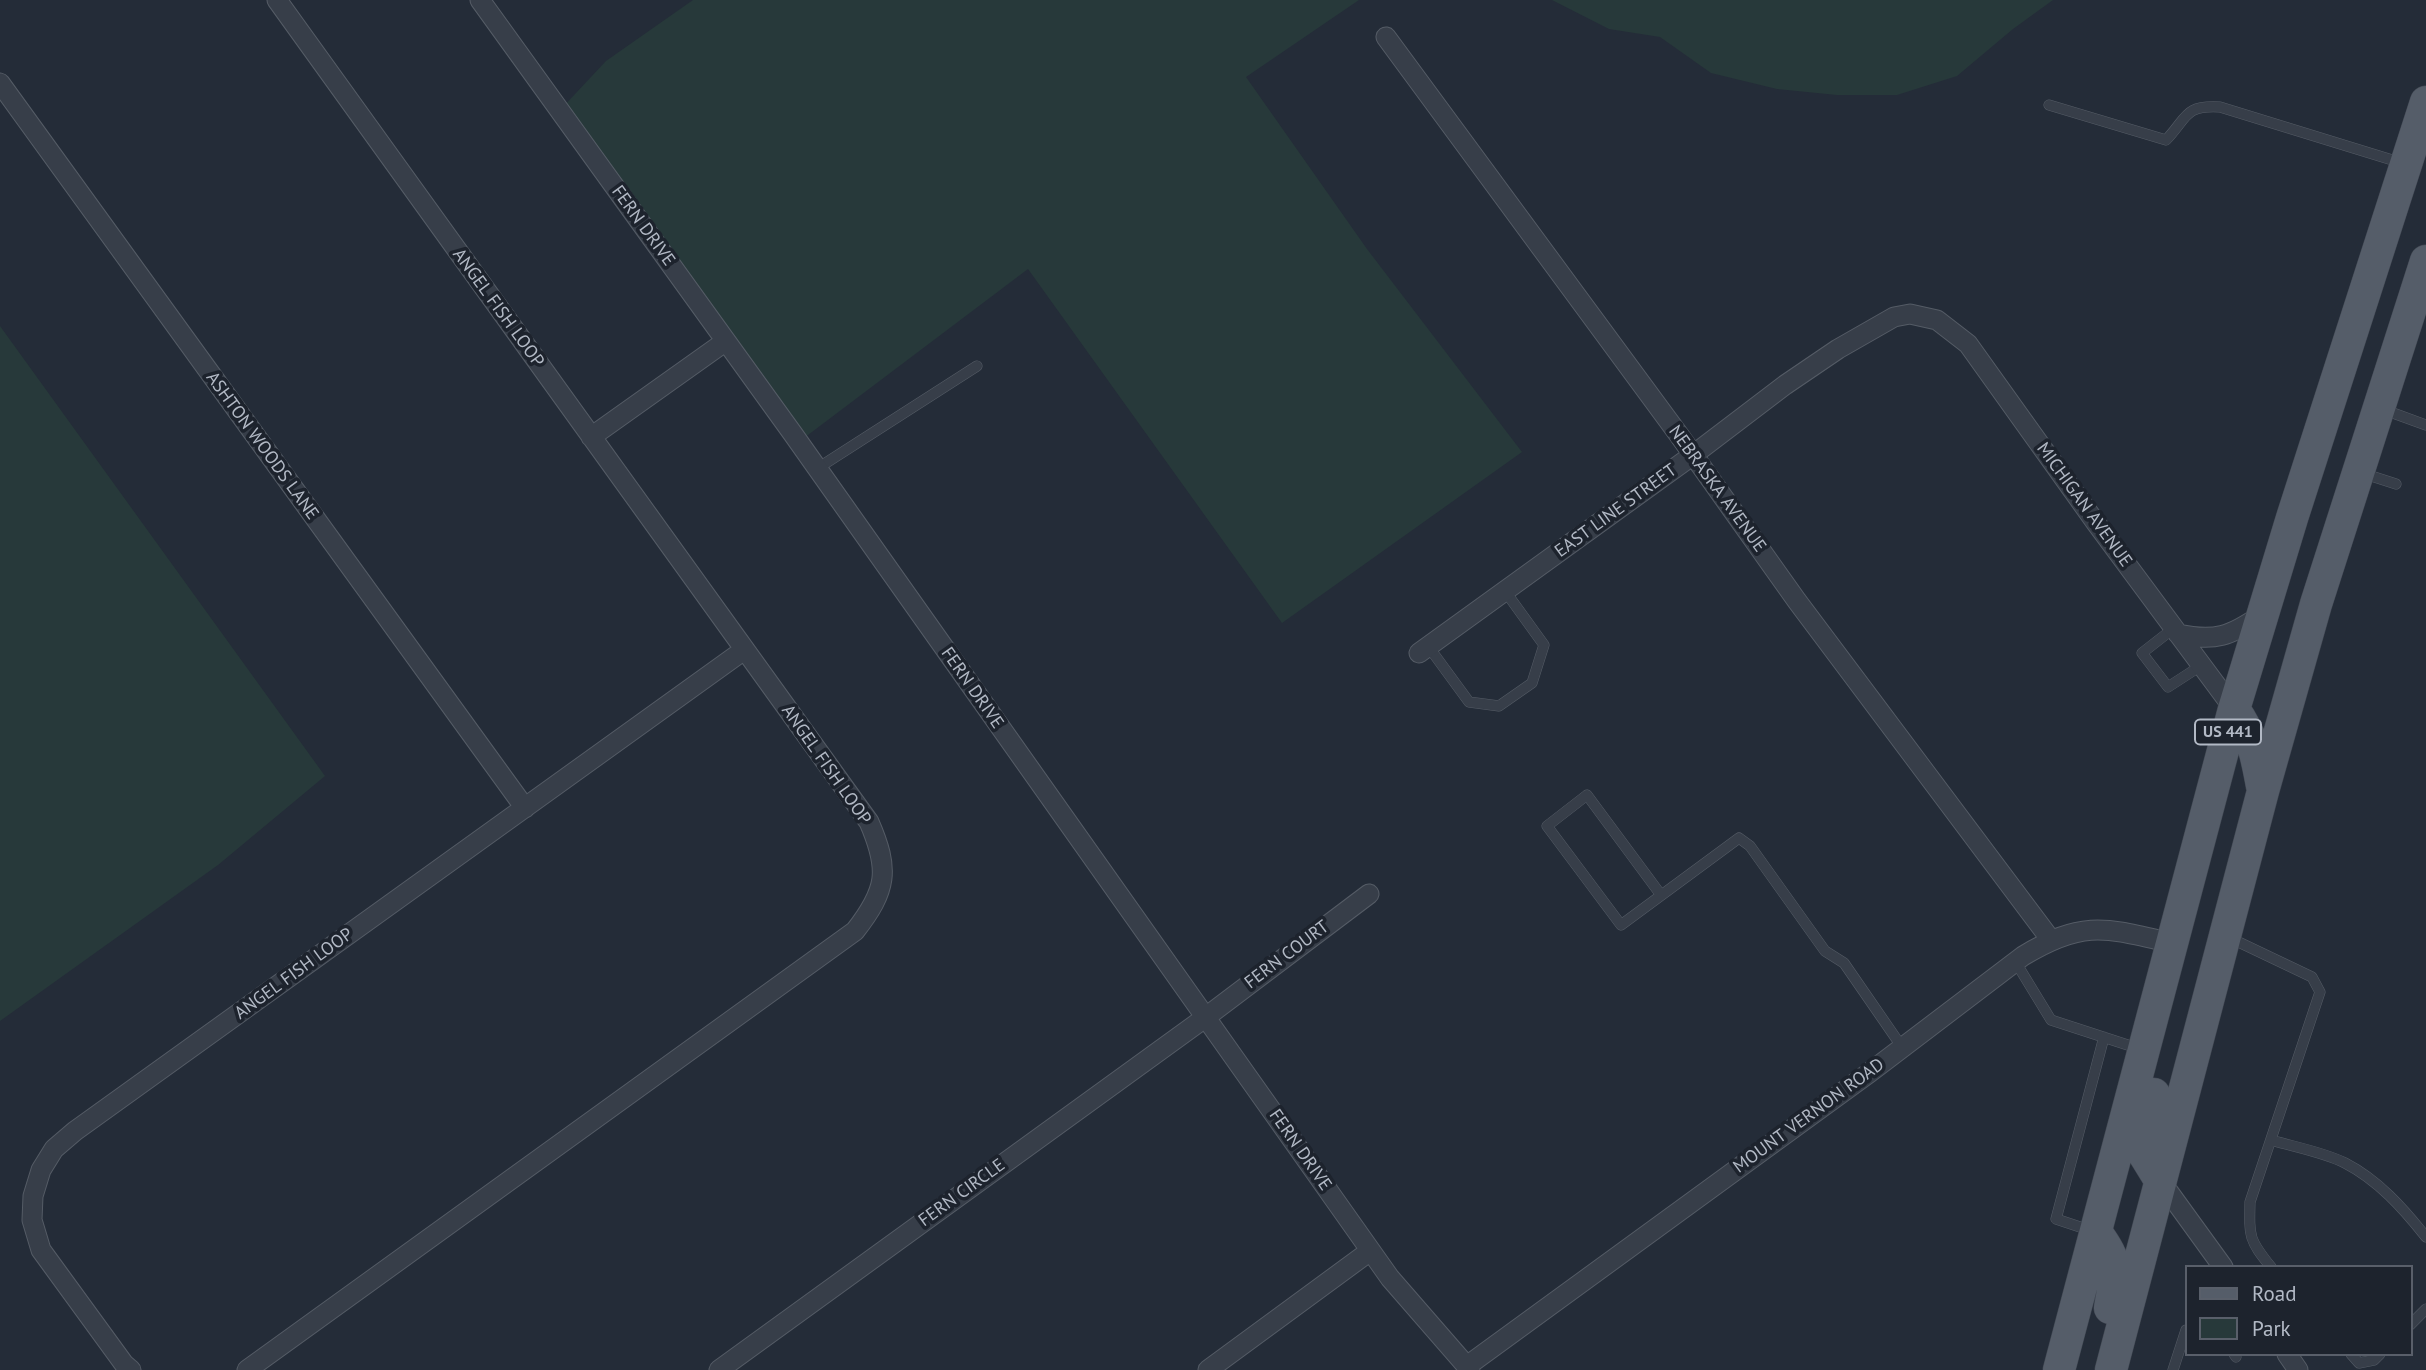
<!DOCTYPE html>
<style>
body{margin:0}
#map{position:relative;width:2426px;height:1370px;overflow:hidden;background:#242c38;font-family:"PT Sans",sans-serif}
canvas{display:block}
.legend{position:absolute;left:2185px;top:1265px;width:228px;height:91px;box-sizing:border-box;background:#1d232d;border:2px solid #595f6a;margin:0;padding:9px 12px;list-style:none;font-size:21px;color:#b2b9c5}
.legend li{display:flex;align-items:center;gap:14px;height:35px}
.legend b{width:35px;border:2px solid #595f6a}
</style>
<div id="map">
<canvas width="2426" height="1370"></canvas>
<ul class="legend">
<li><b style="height:9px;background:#555d69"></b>Road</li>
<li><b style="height:19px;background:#27393a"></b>Park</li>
</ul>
</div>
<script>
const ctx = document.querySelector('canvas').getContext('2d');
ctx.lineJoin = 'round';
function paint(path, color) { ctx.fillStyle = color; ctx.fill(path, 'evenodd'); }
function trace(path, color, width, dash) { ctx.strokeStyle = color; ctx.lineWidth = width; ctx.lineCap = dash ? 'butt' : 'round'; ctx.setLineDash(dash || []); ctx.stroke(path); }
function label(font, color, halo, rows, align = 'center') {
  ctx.font = font + ' "PT Sans",sans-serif'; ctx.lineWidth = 7; ctx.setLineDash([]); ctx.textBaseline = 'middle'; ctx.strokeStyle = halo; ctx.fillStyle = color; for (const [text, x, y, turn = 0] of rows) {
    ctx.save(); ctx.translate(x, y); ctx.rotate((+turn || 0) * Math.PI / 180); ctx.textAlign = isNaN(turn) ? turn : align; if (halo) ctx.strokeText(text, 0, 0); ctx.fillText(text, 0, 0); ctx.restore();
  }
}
paint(new Path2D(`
 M693 0H1359L1246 77 1367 249 1522 452 1282 623 1028 269 804 438 561 109 606 61Z
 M1552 0H2053L2013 29 1957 76 1897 95H1837L1777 89 1711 73 1660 37 1609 29Z
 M0 326 325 776 218 865 0 1021Z`), '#27393a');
const service = new Path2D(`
 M2049 105 2166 140C2188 117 2184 105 2220 107L2402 163
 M2382 409 2426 425
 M818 468 977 366
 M2362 473 2396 484
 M2174 628 2142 653 2168 687 2202 665
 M1428 646 1469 702 1499 706 1532 683 1544 645 1505 591
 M1661 895 1587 795 1547 826 1621 925 1739 838 1750 846 1825 951 1844 963 1902 1047
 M2228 937 2312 977 2320 992 2250 1202C2249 1237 2249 1240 2271 1267
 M2015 961 2051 1020 2140 1049
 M2271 1140C2294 1147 2323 1152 2345 1163 2378 1180 2403 1208 2426 1237
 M2092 1231 2056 1219 2104 1037
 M2410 1325 2426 1309
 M2234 1354 2236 1357
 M2351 1354 2359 1363 2374 1360 2380 1354
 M2173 1370 2186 1330`);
const minor = new Path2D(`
 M480 0 793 434 1390 1278 1470 1370
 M1386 37 1679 435 1797 601 2051 940
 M0 83 525 808
 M591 437 726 341
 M2178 634C2215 642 2231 636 2261 615
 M1419 653 1693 455 1785 385 1838 349 1894 317 1910 314 1937 320 1968 344 2096 523 2234 709
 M2160 1180 2223 1267
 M2287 1354 2298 1370
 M1467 1366 1869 1073 2023 956C2084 919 2106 928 2172 943
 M131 1370 124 1364 41 1250 32 1220 33 1196 41 1170 54 1149 75 1131 744 650
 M247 1370 855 931C887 890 890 870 869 822L277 0
 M719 1370 1206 1017 1369 894
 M1208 1370 1370 1251`);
const primary = new Path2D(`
 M2234 709C2253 737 2256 753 2262 786
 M2154 1094 2144 1134V1154L2160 1180
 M2096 1232C2118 1262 2117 1271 2110 1308
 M2059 1370 2234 709 2292 518 2426 102
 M2111 1370 2263 791 2316 604 2426 261`);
trace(service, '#555c66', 11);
trace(minor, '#555c66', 21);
trace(primary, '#404752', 33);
trace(service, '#373e49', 10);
trace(minor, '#373e49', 19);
trace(primary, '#555d69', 32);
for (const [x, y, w] of [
 [2228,732,66]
]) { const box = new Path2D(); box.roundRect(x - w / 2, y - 12.5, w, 25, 5); ctx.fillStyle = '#1d232d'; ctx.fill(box); trace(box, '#b2b9c5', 2); }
label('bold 16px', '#b2b9c5', null, [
 ["US 441",2228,732]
]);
label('18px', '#b2b9c5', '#1d232d', [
 ["FERN DRIVE",643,226,54],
 ["ANGEL FISH LOOP",498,308,54],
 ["ASHTON WOODS LANE",262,446,54],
 ["NEBRASKA AVENUE",1717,489,54],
 ["MICHIGAN AVENUE",2084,505,54],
 ["EAST LINE STREET",1616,511,-36],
 ["FERN DRIVE",972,688,55],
 ["ANGEL FISH LOOP",826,765,55],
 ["FERN COURT",1287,955,-37],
 ["ANGEL FISH LOOP",294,974,-36],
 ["MOUNT VERNON ROAD",1809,1116,-36],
 ["FERN DRIVE",1300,1150,55],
 ["FERN CIRCLE",962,1193,-36]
]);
</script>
